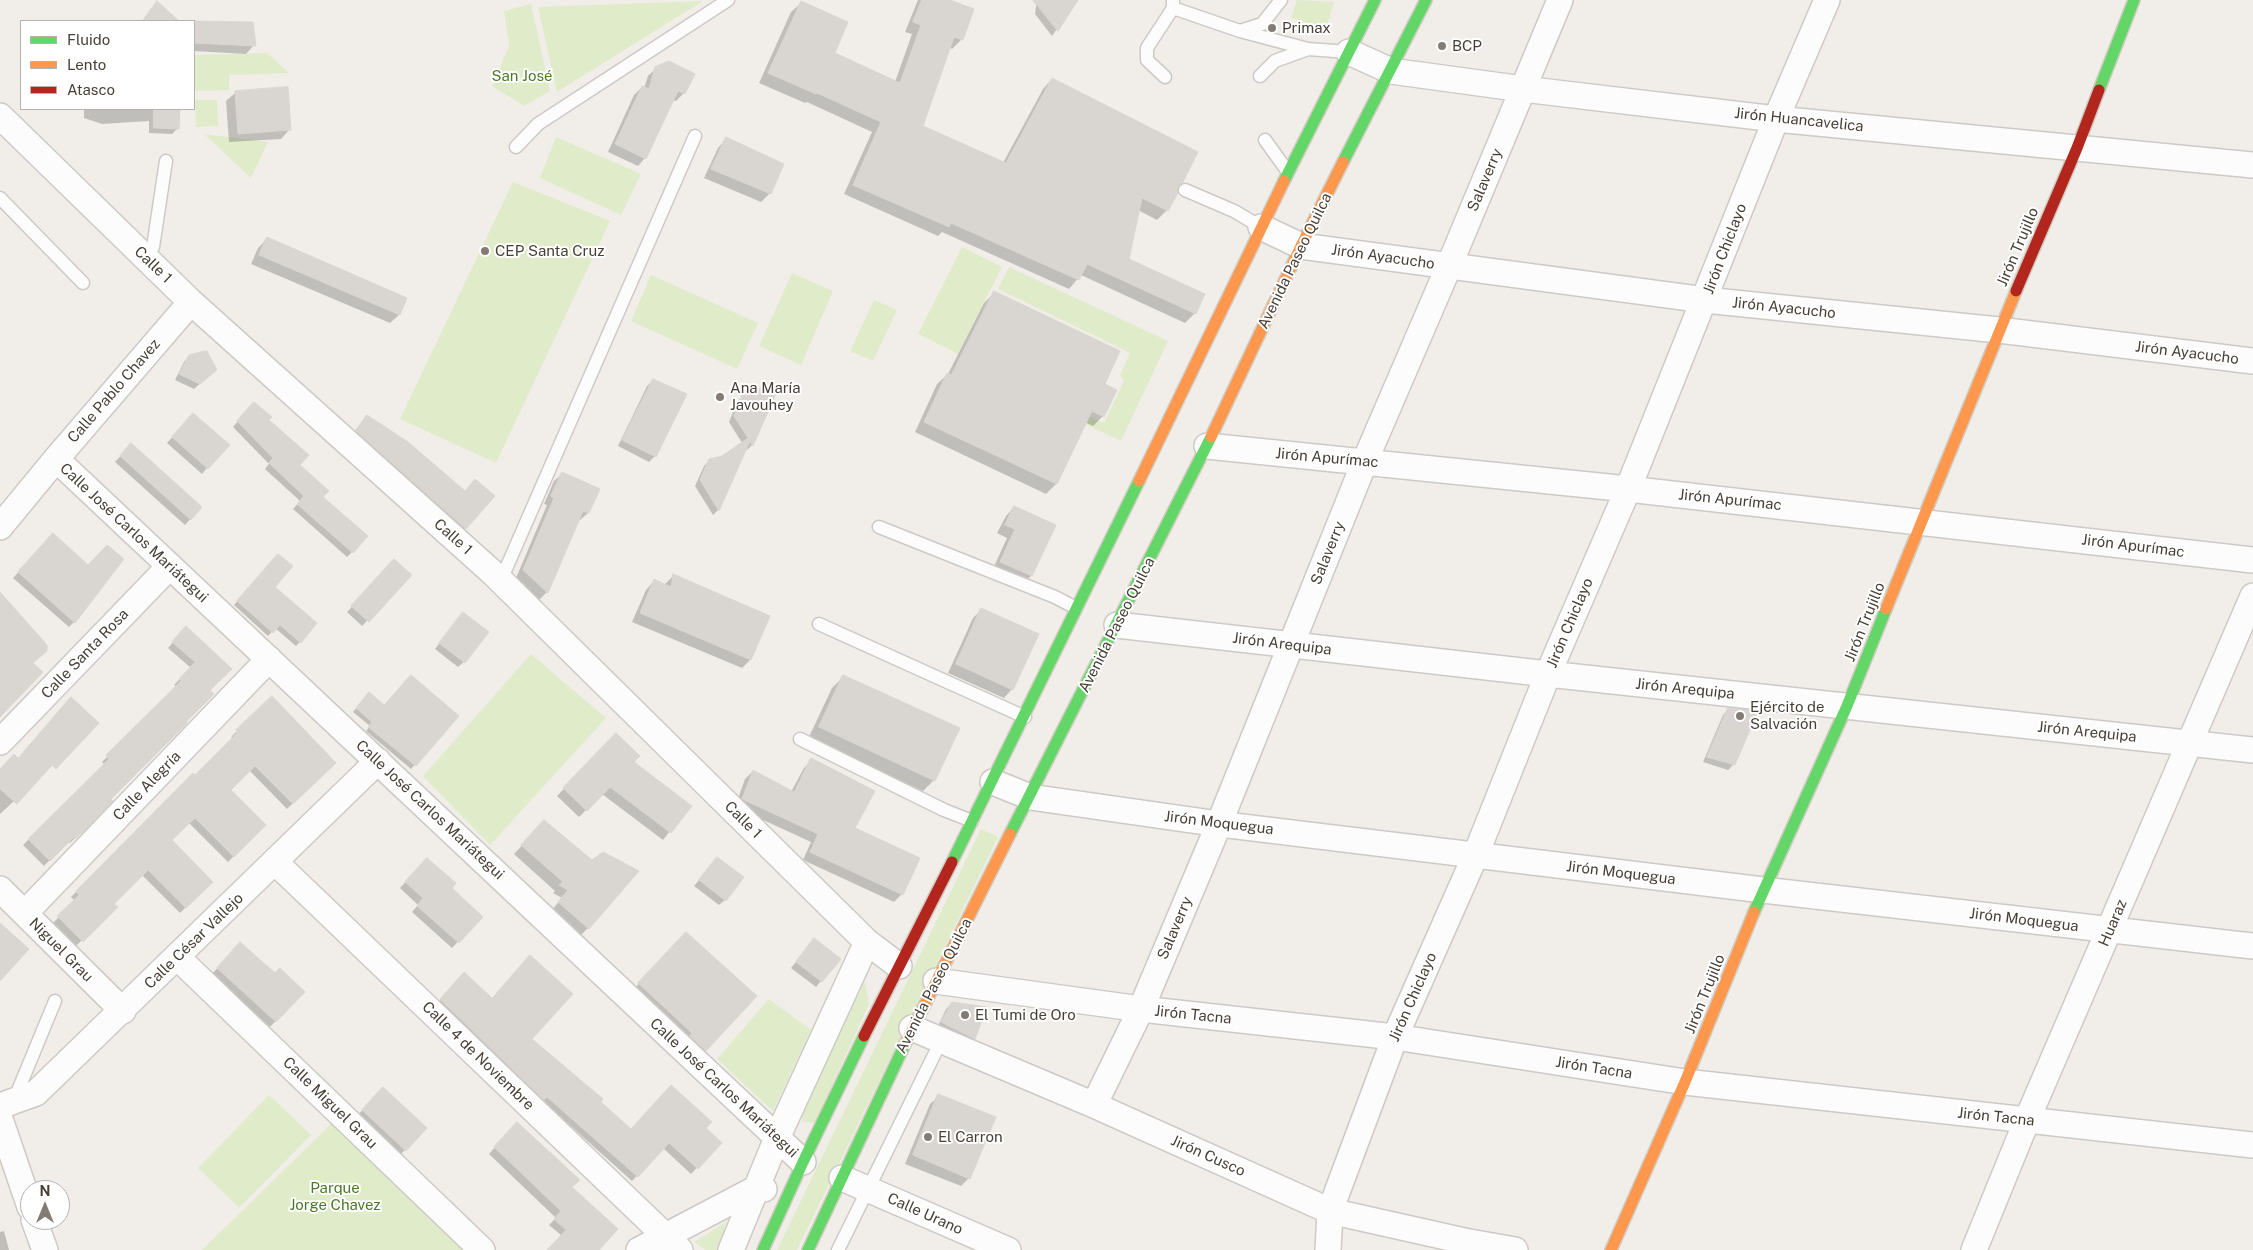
<!DOCTYPE html>
<meta charset="utf-8">
<style>
body{margin:0}
#map{position:relative;width:2253px;height:1250px;overflow:hidden;background:#f1eeea;font-family:"Public Sans",sans-serif}
canvas{display:block}
.legend{position:absolute;left:20px;top:20px;width:175px;height:90px;box-sizing:border-box;background:#fff;border:1px solid #b5b2af;margin:0;padding:6px 9px;list-style:none;font-size:15px;color:#473f36}
.legend li{display:flex;align-items:center;gap:10px;height:25px}
.legend b{width:25px;border:1px solid #b5b2af}
.north{position:absolute;left:20px;top:1180px;width:50px;height:50px;box-sizing:border-box;background:#fff;border:1px solid #b5b2af;border-radius:50%;rotate:0deg;font-size:14px;font-weight:700;line-height:20px;text-align:center;color:#473f36}
.north::after{content:'';display:block;margin:auto;width:18px;height:22px;background:#827c75;clip-path:polygon(50% 0,100% 100%,50% 72%,0 100%)}
</style>
<div id="map">
<canvas width="2253" height="1250"></canvas>
<ul class="legend">
<li><b style="height:6px;background:#63d668"></b>Fluido</li>
<li><b style="height:6px;background:#ff974d"></b>Lento</li>
<li><b style="height:6px;background:#b3261e"></b>Atasco</li>
</ul>
<div class="north">N</div>
</div>
<script>
const ctx = document.querySelector('canvas').getContext('2d');
ctx.lineJoin = 'round';
function paint(path, color) { ctx.fillStyle = color; ctx.fill(path, 'evenodd'); }
function trace(path, color, width, dash) { ctx.strokeStyle = color; ctx.lineWidth = width; ctx.lineCap = dash ? 'butt' : 'round'; ctx.setLineDash(dash || []); ctx.stroke(path); }
function label(font, color, halo, rows, align = 'center') {
  ctx.font = font + ' "Public Sans",sans-serif'; ctx.lineWidth = 4; ctx.setLineDash([]); ctx.textBaseline = 'middle'; ctx.strokeStyle = halo; ctx.fillStyle = color; for (const [text, x, y, turn = 0] of rows) {
    ctx.save(); ctx.translate(x, y); ctx.rotate((+turn || 0) * Math.PI / 180); ctx.textAlign = isNaN(turn) ? turn : align; if (halo) ctx.strokeText(text, 0, 0); ctx.fillText(text, 0, 0); ctx.restore();
  }
}
paint(new Path2D(`
 M1297 0 1334 2 1326 29 1291 18Z
 M703 1 557 92 538 7Z
 M531 4 550 91 524 106 492 86 509 46 504 11Z
 M267 53 289 73 229 75V90L195 91 194 55Z
 M195 100H217L218 126 196 127Z
 M204 134 268 142 251 178Z
 M556 137 641 174 621 215 540 178Z
 M513 182 610 221 496 463 400 419Z
 M962 247 1002 267 958 354 918 334Z
 M1009 267 1168 341 1121 441 985 377 989 369 1104 423 1124 381 1120 375 1130 353 998 289Z
 M792 273 833 291 801 365 759 346Z
 M651 275 758 323 737 369 631 321Z
 M874 300 897 310 873 361 850 351Z
 M531 654 606 718 490 845 423 776Z
 M981 829 998 837 797 1250H777Z
 M865 981 869 1004 815 1123 803 1122 800 1111Z
 M769 999 811 1030 773 1111 717 1059Z
 M269 1095 311 1135 239 1208 198 1168Z
 M333 1122 471 1250H202Z
 M726 1222 719 1250H705L694 1242Z`), '#e0ebca');
paint(new Path2D(`
 M918 0H946L962 39 952 49 949 47 921 127 1003 163 1043 89 1052 79 1177 187 1167 210 1157 220 1138 210 1127 260 1195 313 1185 323 1081 275 1069 289 942 232 938 236 844 194 872 132 807 102 805 103 759 83 791 12 801 3 833 53 895 82 912 34 905 32Z
 M1037 0H1076L1052 36 1035 14Z
 M157 3 177 21H142Z
 M194 22 252 23 254 45 246 54 194 51Z
 M656 68 684 93 676 101 673 100 645 158 638 166 608 152 634 95 642 87 644 88 648 76Z
 M235 93 289 130 281 139 229 142 226 101Z
 M84 109H178V128L172 134 149 133V121L102 124 84 118Z
 M726 139 770 193 761 202 704 178 718 148Z
 M267 239 406 298 399 315 390 323 251 264 258 248Z
 M994 293 1103 416 1093 426 1085 422 1056 484 1046 494 915 432 937 384 948 374 984 303Z
 M189 356 210 375 194 389 175 380 184 362Z
 M653 381 655 456 649 462 618 446 647 386Z
 M777 389 752 445 747 450 746 448 718 510 713 515 695 486 704 466 710 460 723 457 742 443 729 422 737 402 743 396Z
 M249 408 268 420 321 498 352 552 347 557 293 509 300 501 265 469 269 464 233 427Z
 M367 416 464 492 493 496 457 537 348 439Z
 M188 420 207 468 202 474 167 443Z
 M126 450 201 507 185 525 115 462Z
 M562 474 588 513 580 520 578 519 547 592 539 600 516 578 547 505 544 504 554 481Z
 M1014 507 1054 525 1031 576 1022 584 992 571 1007 538 997 533 1006 516Z
 M48 540 88 567 74 622 69 627 13 578Z
 M274 559V588L316 624 296 646 275 628 268 636 234 605Z
 M389 567 410 575 362 626 347 612Z
 M673 576 769 616 750 660 742 668 632 622 646 590 654 581 664 585Z
 M981 610 1012 689 1004 698 948 673 973 618Z
 M458 619 464 662 458 667 435 649Z
 M181 633 230 669 86 827 70 843 68 841 44 866 23 845 105 765 102 762 177 687 174 685 191 668 168 648Z
 M844 676 934 780 923 791 808 739 832 688Z
 M366 697 384 706 457 716 411 769 366 731 370 726 353 712Z
 M272 698 335 763 287 809 249 770 229 790 264 825 228 862 189 823 170 840 211 882 180 913 142 875 113 904 116 907 76 946 53 923 75 901 71 897 193 775 195 777 233 738 231 737Z
 M1729 709 1734 764 1728 770 1703 762 1723 715Z
 M616 735 632 762 690 806 663 840 602 794 579 817 557 796Z
 M78 742 0 814V770L17 759Z
 M812 760 854 828 902 894 894 902 803 860 811 842 735 807 745 779 753 771 791 792 804 768Z
 M544 822 588 928 580 936 551 911 562 898 553 893 555 891 514 854Z
 M712 864 725 900 719 905 694 886Z
 M421 865 481 917 452 948 412 912 418 905 400 888Z
 M679 941 705 1050 698 1058 632 991Z
 M809 946 839 959 816 987 791 968Z
 M235 949 303 992 270 1027 212 974Z
 M459 979 531 1040 631 1131 704 1128 720 1143 691 1174 663 1148 632 1181 436 1005Z
 M952 1003 974 1038 969 1044 937 1028 946 1009Z
 M377 1094 405 1150 400 1155 357 1116Z
 M939 1096 969 1178 961 1186 905 1164 930 1104Z
 M511 1129 571 1188 597 1250H579L549 1225 556 1218 489 1154Z
 M4 1231 9 1250H0V1232Z`), '#0003');
const building = new Path2D(`
 M922 0H950L974 9 963 40 954 37 923 126 1006 163 1052 78 1198 152 1183 182 1178 186V193L1168 211 1142 198 1129 259 1205 294 1196 314 1087 264 1079 280 951 223 949 227 853 185 881 122 817 93 816 94 768 73 801 1 848 22 835 53 900 83 921 25 913 22Z
 M1033 0H1078L1058 31Z
 M157 1 179 21H143Z
 M194 21 253 22 256 46 194 43Z
 M669 61 695 74 685 94 678 91 646 159 615 144 642 86 649 89 655 67Z
 M288 87 291 130 238 134 235 91Z
 M154 109H180L179 129 154 128Z
 M726 137 784 164 771 194 711 169Z
 M267 237 407 298 400 315 259 255Z
 M994 291 1120 351 1105 384 1117 390 1104 417 1092 411 1057 484 924 422 947 373 951 375Z
 M207 351 217 370 200 384 179 374 189 355Z
 M653 379 687 394 656 457 622 440Z
 M766 383 778 389 753 446 750 441 719 511 700 480 709 459 722 456 748 438 734 416 742 395 756 391Z
 M254 402 272 417 269 420 309 455 300 465 329 491 323 497 368 536 353 553 297 504 304 496 269 463 273 458 237 421Z
 M193 413 230 445 208 469 172 437Z
 M367 415 408 442 465 491 475 479 495 496 466 529 356 431Z
 M131 443 202 507 191 520 120 456Z
 M562 472 600 489 589 513 583 511 548 593 523 570 554 498 551 496Z
 M1014 506 1056 525 1032 576 1000 562 1015 529 1005 525Z
 M53 533 88 565 107 545 124 559 75 623 18 572Z
 M278 554 293 566 275 587 317 623 301 643 280 625 273 633 237 601Z
 M394 559 412 575 369 622 351 606Z
 M673 574 770 616 751 660 640 613 654 579 671 587Z
 M0 592 47 645V651L33 663 43 672 0 717Z
 M981 608 1039 634 1013 690 956 664Z
 M463 612 489 632 465 663 439 643Z
 M186 626 232 669 210 690 214 694 186 722 187 723 111 799 113 801 87 828 76 838 74 837 50 861 28 839 109 759 106 755 181 681 179 679 195 662 172 642Z
 M411 675 459 716 416 766 368 727 372 722 356 708 369 692 384 705Z
 M843 675 960 728 935 781 819 727Z
 M272 696 336 763 293 804 255 766 231 790 266 825 234 857 195 818 172 840 213 882 186 908 148 870 114 904 118 907 83 942 57 916 79 895 76 891 193 773 195 775 238 732 236 730Z
 M71 697 99 723 56 769 52 765 17 804 0 789V769L14 754 18 758Z
 M1728 708 1758 711 1735 765 1707 757Z
 M616 733 640 756 634 762 692 806 671 833 610 787 587 811 563 788Z
 M811 758 875 791 855 828 920 858 903 895 810 852 818 834 742 799 753 770 794 792Z
 M544 820 592 860 603 852 639 871 589 929 558 902 568 890 559 885 563 882 521 845Z
 M717 857 744 877 726 901 699 880Z
 M427 858 456 883 452 888 483 917 459 943 417 906 423 898 405 882Z
 M0 923 29 949 0 981Z
 M686 932 757 996 706 1051 690 1036 692 1033 638 983Z
 M814 938 841 959 822 982 796 962Z
 M240 942 275 973 280 968 305 992 276 1022 217 968Z
 M530 955 573 994 532 1039 603 1099 601 1102 631 1129 671 1085 712 1122 706 1128 722 1143 698 1169 669 1143 638 1177 547 1097 544 1100 440 999 464 972 492 998Z
 M952 1002 987 1007 975 1039 941 1022Z
 M383 1087 427 1128 406 1151 362 1110Z
 M938 1094 996 1117 970 1179 913 1155Z
 M517 1122 580 1180 572 1187 618 1229 599 1250H547L566 1230 554 1219 561 1211 494 1147Z`);
paint(building, '#d9d5d1');
trace(building, '#d9d5d0', 1);
const lane = new Path2D(`
 M1173 0V8L1240 31 1262 24 1281 0
 M1240 31 1308 49
 M1260 76 1275 61 1308 49 1349 52
 M1165 77 1147 60V48L1173 8
 M1265 140 1288 172
 M516 147 538 124 728 0
 M1185 190 1234 211 1261 227
 M0 198 83 283
 M145 257 153 247 166 161
 M879 527 1055 597 1076 608
 M501 580 695 136
 M819 624 1025 717
 M800 739 944 810 972 821
 M18 1100 17 1093 55 1001
 M838 1250 941 1041`);
const street = new Path2D(`
 M1349 52 1391 71 1523 89 1776 119 2253 165
 M0 116 191 302 494 574 867 942 899 966
 M1261 227 1301 246 1705 300 1999 330 2253 361
 M1207 446 1628 489 2253 560
 M56 459 803 1162
 M0 527 56 459 191 302
 M1117 625 1548 674 2253 750
 M0 742 170 566
 M993 782 1030 797 1219 824 1763 890 2253 946
 M275 862 680 1250
 M0 889 123 1011
 M25 913 269 659
 M177 957 482 1250
 M936 981 1141 1009 1395 1037 1685 1082 2253 1145
 M912 1028 1094 1105 1330 1211 1464 1241 1515 1250
 M1094 1105 1141 1009 1219 824 1365 461 1449 266 1560 0
 M0 1106 36 1093 378 761
 M0 1119 30 1207
 M842 1178 1008 1250
 M34 1220 45 1250
 M639 1250 757 1188 764 1189
 M731 1250 777 1138 867 942
 M1328 1250 1330 1211 1395 1037 1476 854 1548 674 1628 489 1776 119 1827 0
 M1974 1250 2027 1120 2253 596`);
const fast = new Path2D(`
 M2099 90 2134 0
 M1343 162 1426 0
 M1284 181 1375 0
 M1010 834 1211 437
 M952 862 1139 481
 M1754 912 1847 706 1886 609
 M763 1250 803 1162 864 1036
 M808 1250 905 1044`);
const slow = new Path2D(`
 M1211 437 1301 246 1343 162
 M1139 481 1284 181
 M1886 609 2016 291
 M905 1044 1010 834
 M1611 1250 1685 1082 1754 912`);
const jam = new Path2D(`
 M2016 291 2077 148 2099 90
 M864 1036 952 862`);
trace(lane, '#cdcac6', 15);
trace(street, '#cdcac6', 28);
trace(fast, '#d0cbc1', 14);
trace(slow, '#d0cbc1', 14);
trace(jam, '#d0cbc1', 14);
trace(lane, '#fdfcfc', 12);
trace(street, '#fdfcfc', 25);
trace(fast, '#63d668', 11);
trace(slow, '#ff974d', 11);
trace(jam, '#b3261e', 11);
for (const [x, y, r, color] of [
 [1272,28,5,"#827c75"],
 [1442,46,5,"#827c75"],
 [485,251,5,"#827c75"],
 [720,397,5,"#827c75"],
 [1740,716,5,"#827c75"],
 [965,1015,5,"#827c75"],
 [928,1137,5,"#827c75"]
]) { const dot = new Path2D(); dot.arc(x, y, r, 0, 2 * Math.PI); ctx.fillStyle = color; ctx.fill(dot); trace(dot, '#fff', 2); }
label('15px', '#473f36', '#fff', [
 ["Primax",1282,28],
 ["BCP",1452,46],
 ["CEP Santa Cruz",495,251],
 ["Ana María",730,388],
 ["Javouhey",730,405],
 ["Ejército de",1750,707],
 ["Salvación",1750,724],
 ["El Tumi de Oro",975,1015],
 ["El Carron",938,1137]
], 'left');
label('15px', '#4c7928', '#fff', [
 ["San José",522,76],
 ["Parque",335,1188],
 ["Jorge Chavez",335,1205]
]);
label('15px', '#473f36', '#fff', [
 ["Jirón Huancavelica",1799,120,6],
 ["Salaverry",1485,180,-67],
 ["Jirón Trujillo",2018,247,-67],
 ["Jirón Chiclayo",1725,249,-69],
 ["Jirón Ayacucho",1383,257,8],
 ["Avenida Paseo Quilca",1295,261,-64],
 ["Calle 1",153,265,44],
 ["Jirón Ayacucho",1784,308,6],
 ["Jirón Ayacucho",2187,353,7],
 ["Calle Pablo Chavez",114,391,-49],
 ["Jirón Apurímac",1327,458,5],
 ["Jirón Apurímac",1730,500,6],
 ["Calle José Carlos Mariátegui",134,533,43],
 ["Calle 1",453,537,42],
 ["Jirón Apurímac",2133,546,7],
 ["Salaverry",1328,553,-68],
 ["Jirón Trujillo",1865,622,-68],
 ["Jirón Chiclayo",1570,623,-67],
 ["Avenida Paseo Quilca",1117,625,-63],
 ["Jirón Arequipa",1282,644,7],
 ["Calle Santa Rosa",85,654,-46],
 ["Jirón Arequipa",1685,689,6],
 ["Jirón Arequipa",2087,732,6],
 ["Calle Alegría",147,786,-46],
 ["Calle José Carlos Mariátegui",430,810,43],
 ["Calle 1",743,820,45],
 ["Jirón Moquegua",1219,823,7],
 ["Jirón Moquegua",1621,873,7],
 ["Jirón Moquegua",2024,920,7],
 ["Huaraz",2113,923,-67],
 ["Salaverry",1175,928,-67],
 ["Calle César Vallejo",194,941,-44],
 ["Niguel Grau",61,950,45],
 ["Avenida Paseo Quilca",934,986,-63],
 ["Jirón Trujillo",1705,994,-68],
 ["Jirón Chiclayo",1413,997,-66],
 ["Jirón Tacna",1193,1015,6],
 ["Calle 4 de Noviembre",478,1056,44],
 ["Jirón Tacna",1594,1068,9],
 ["Calle José Carlos Mariátegui",724,1088,43],
 ["Calle Miguel Grau",330,1103,44],
 ["Jirón Tacna",1996,1117,6],
 ["Jirón Cusco",1208,1156,24],
 ["Calle Urano",925,1214,24]
]);
</script>
